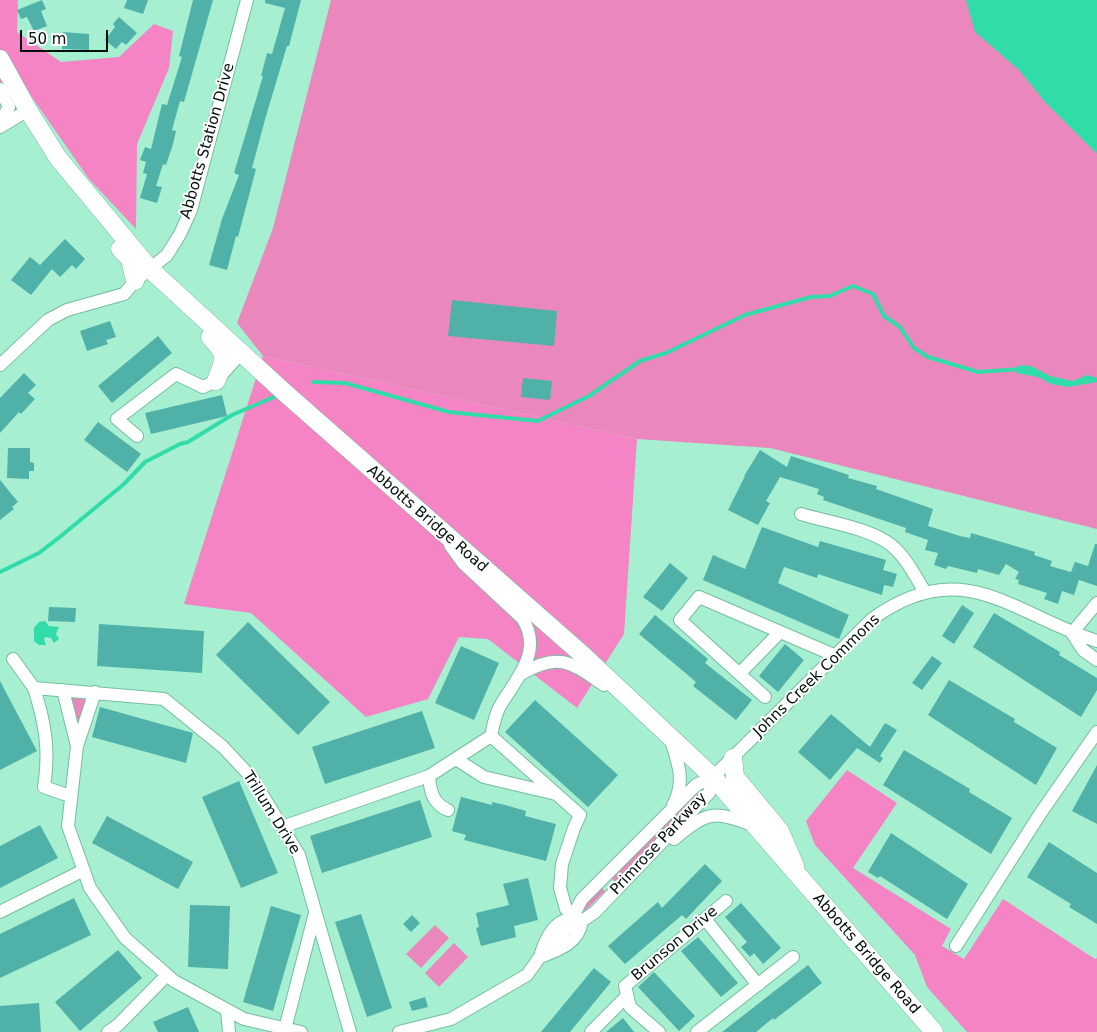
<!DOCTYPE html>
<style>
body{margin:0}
#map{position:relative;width:1097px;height:1032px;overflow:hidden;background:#a6efd1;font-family:"DejaVu Sans",sans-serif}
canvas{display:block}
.scale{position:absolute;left:20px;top:30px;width:88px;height:22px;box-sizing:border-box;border:2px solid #001008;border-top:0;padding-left:6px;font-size:15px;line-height:18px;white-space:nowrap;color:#001008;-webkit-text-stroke:4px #fefefe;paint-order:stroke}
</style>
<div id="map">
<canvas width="1097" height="1032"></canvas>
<div class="scale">50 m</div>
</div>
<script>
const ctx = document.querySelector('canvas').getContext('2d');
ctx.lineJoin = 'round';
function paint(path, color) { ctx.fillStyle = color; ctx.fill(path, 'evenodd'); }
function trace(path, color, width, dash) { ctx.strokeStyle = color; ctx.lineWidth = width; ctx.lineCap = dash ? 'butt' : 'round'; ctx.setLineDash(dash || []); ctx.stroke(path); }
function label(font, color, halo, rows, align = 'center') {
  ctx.font = font + ' "DejaVu Sans",sans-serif'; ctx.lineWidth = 4; ctx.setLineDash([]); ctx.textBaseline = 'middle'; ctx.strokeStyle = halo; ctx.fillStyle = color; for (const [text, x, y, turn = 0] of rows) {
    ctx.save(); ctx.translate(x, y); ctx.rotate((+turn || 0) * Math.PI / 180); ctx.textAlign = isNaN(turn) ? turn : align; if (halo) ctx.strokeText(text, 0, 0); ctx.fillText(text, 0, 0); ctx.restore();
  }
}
paint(new Path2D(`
 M331 0H1097V529L770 448 637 439 263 356 237 323 273 228Z
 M73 696 84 698 86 702 80 730 70 699Z
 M699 791 702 794 615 882 611 878 690 798Z
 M601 887 605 891 585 911 581 908Z
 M435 925 449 938 421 968 406 954Z
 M454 943 468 957 439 987 425 973Z`), '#ea88be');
paint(new Path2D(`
 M0 0H18L17 32 61 62 119 57 154 24 173 31 169 68 137 144 136 229 89 179 29 93 0 103Z
 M263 356 637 439 624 634 577 708 488 639 459 637 428 699 366 717 251 613 184 604Z
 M847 770 897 803 853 868 951 929 942 946 964 959 1003 899 1095 959 1097 958V1032H967L927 987 915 955 815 845 806 821Z`), '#f484c3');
paint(new Path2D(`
 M966 0H1097V154L1045 102 1019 70 975 32Z
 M1019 365 1031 366 1050 376 1073 381 1087 375 1097 378V382L1068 387 1051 384 1038 377 1016 373Z
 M45 621 49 626 59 627 56 634 59 639 54 643 51 638 46 637 44 639 46 645H39L34 641V628L39 622Z`), '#31dca8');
trace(new Path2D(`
 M313 382 345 383 449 412 538 421 589 396 640 361 666 353 745 315 811 297 830 296 853 286 873 294 884 316 900 327 914 348 928 357 978 372 1021 369
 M0 572 39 553 61 536 124 484 145 462 180 444 188 442 232 415 274 397`), '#31dca8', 4);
paint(new Path2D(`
 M42 0 46 9 41 11 47 26 34 31 27 17 21 19 17 10Z
 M127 0H148L143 14 124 8Z
 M193 0H213L184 102 180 101 172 130 176 131 173 144 166 165 163 164 156 186 162 187 157 203 140 198 147 174 143 173 146 162 140 160 145 147 151 149 162 104 167 105 182 57 179 56Z
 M265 0H301L289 46H287L266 116 252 168 256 169 238 237 236 236 227 270 209 265 222 219 239 175 234 173 263 76H261L267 53 272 54 285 8 265 3Z
 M119 17 137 33 126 45 122 42 116 49 105 40 115 27 113 24Z
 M63 32 89 34V50L62 49Z
 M65 239 85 259 76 269 72 265 60 277 52 269 31 295 11 280 30 257 40 265Z
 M452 300 557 311 554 346 448 336Z
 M110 321 116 337 106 340 108 344 87 351 80 331Z
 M158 336 172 353 112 403 98 386Z
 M24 373 36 385 28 393 35 399 21 414 19 412 0 433V398Z
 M523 378 552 381 550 400 521 397Z
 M222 395 227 416 151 434 145 413Z
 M98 422 141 454 127 472 84 440Z
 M8 448H30V462L34 463V471H29V479L7 478Z
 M760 450 787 467 791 456 849 475 848 478 877 486 876 489 933 509 928 526 960 536 970 538 971 533 1022 548 1035 552 1034 555 1052 561 1050 566 1071 572 1075 562 1088 566 1095 544H1097V586L1079 580 1074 595 1062 591 1058 604 1044 599 1047 593 1018 584 1019 580 1015 579 1019 572 1006 564 999 575 978 569 977 573 948 566 946 569 934 565 938 553 925 550 928 540 905 532 906 528 823 500 824 497 817 494 819 489 780 477 766 501 770 503 758 525 728 510 745 476H744Z
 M0 480 18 502 12 507 14 509 0 520Z
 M762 527 818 547 820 541 886 560 883 570 897 574 893 587 884 585 882 595 818 574 817 578 784 567 778 583 849 615 839 639 703 580 713 555 745 569Z
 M670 563 688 578 662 611 643 597Z
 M962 605 974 613 954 644 942 636Z
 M49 607 76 608 75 622 48 621Z
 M994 613 1060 652 1059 655 1097 678V690L1081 717 973 647Z
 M655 615 708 659 705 663 752 700 736 720 693 686 696 682 639 634Z
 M248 622 330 702 298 735 216 655Z
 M99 624 204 631 202 673 97 666Z
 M785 644 804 660 778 692 759 676Z
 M461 646 499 663 474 720 435 703Z
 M932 656 942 663 922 690 912 683Z
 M949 680 1015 719 1014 722 1057 748 1036 785 928 715Z
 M0 681 37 751 0 770Z
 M535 700 618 775 588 807 505 732Z
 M100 707 193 733 186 763 92 737Z
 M422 711 435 748 325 784 312 747Z
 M831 714 870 747 885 723 897 730 880 756 883 758 880 763 857 748 830 780 798 752Z
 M904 750 970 789 969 792 1012 818 991 854 883 785Z
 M1097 765V824L1072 811Z
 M239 781 278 873 241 888 202 797Z
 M461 797 492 805V802L505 805 526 811 525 816 556 824 546 861 464 840 466 835 452 831Z
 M420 800 432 837 322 873 310 836Z
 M107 816 193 862 178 889 92 843Z
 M40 825 58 858 0 888V846Z
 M891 833 968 884 947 919 880 876 878 878 868 872Z
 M1049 842 1097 873V924L1069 907 1071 904 1027 877Z
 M705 864 722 881 686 919 682 915 625 964 608 946 658 902 662 908Z
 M528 878 538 920 514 926 516 937 481 946 476 928 479 927 476 913 509 905 503 884Z
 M74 898 91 935 0 978V934Z
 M741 903 781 948 763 964 754 953 750 957 741 947 747 942 725 917Z
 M190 905 230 906 228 969 188 967Z
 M271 906 301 915 273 1011 243 1002Z
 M361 914 392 1008 367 1017 335 922Z
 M412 915 420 923 411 932 403 924Z
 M698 937 738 983 721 997 681 951Z
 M118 950 142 978 80 1031 55 1002Z
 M808 965 822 983 774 1020 773 1018 756 1032H722Z
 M594 968 611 982 570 1032H541Z
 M654 972 695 1016 679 1031 638 987Z
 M425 997 428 1007 412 1011 409 1002Z
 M39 1003 41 1032H0V1006Z
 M188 1007 199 1032H158L153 1022Z
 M623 1018 634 1032H606Z`), '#50b1a8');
const minor = new Path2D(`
 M0 89 9 107 0 122
 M0 127 28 110
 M0 365 48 320 67 310 124 294 135 281 167 255 180 234 191 210 247 0
 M137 436 117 419 176 374 203 387 216 381 241 353
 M801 514C827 522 870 528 891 545 906 557 915 576 925 592
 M450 545 463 563 522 618C544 651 516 679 500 706 495 715 493 726 491 736L580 815 574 828 562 864 560 888 566 909 582 921
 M1072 633 1097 603
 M1072 633 1083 650 1097 660
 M13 659 34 688 164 699 223 747 252 778 299 855 350 1032
 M523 673C560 651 573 664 604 685
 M740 673 780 632
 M34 688C45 723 50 750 44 787L70 796
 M63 690 77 746
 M95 692 77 746 68 826 90 888 125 938 174 981 244 1019 301 1032
 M765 697 680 620 699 597 836 656
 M670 738C678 762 686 782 673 805
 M456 759 484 777 556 794
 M429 776C430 791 433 804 448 810
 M282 827 429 776 491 736
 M674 839C708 811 713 810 755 826
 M0 912 84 870
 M705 919 758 985
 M956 946 1040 814 1097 732
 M541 953C546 939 553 921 571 919
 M543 956C561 949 579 942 582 921L595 912 709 793 713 777
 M227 1010 229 1032
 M285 1029 315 913
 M108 1032 118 1025 167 975
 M399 1032 451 1019 527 975 539 958 571 924V919L582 899 696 785 713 777 872 619C963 553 1012 614 1097 641
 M591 1032 627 996
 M659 1032 630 1007 625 986 726 901
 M697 1032 793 957`);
const secondary = new Path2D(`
 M0 59 28 110 58 158 151 270 284 392 584 656 713 777 934 1032
 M120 249 130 259 135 281
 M210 337C228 356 225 358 216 381
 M733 758 735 777 780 831 795 866`);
trace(minor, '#75bda0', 14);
trace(secondary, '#75bda0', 19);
trace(minor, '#fff', 12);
trace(secondary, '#fff', 18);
label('15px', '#001008', '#fefefe', [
 ["Abbotts Station Drive",208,141,-74],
 ["Abbotts Bridge Road",427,519,41],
 ["Johns Creek Commons",817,676,-44],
 ["Trillum Drive",271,813,58],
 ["Primrose Parkway",659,844,-47],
 ["Brunson Drive",675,944,-40],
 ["Abbotts Bridge Road",866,954,49]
]);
</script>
